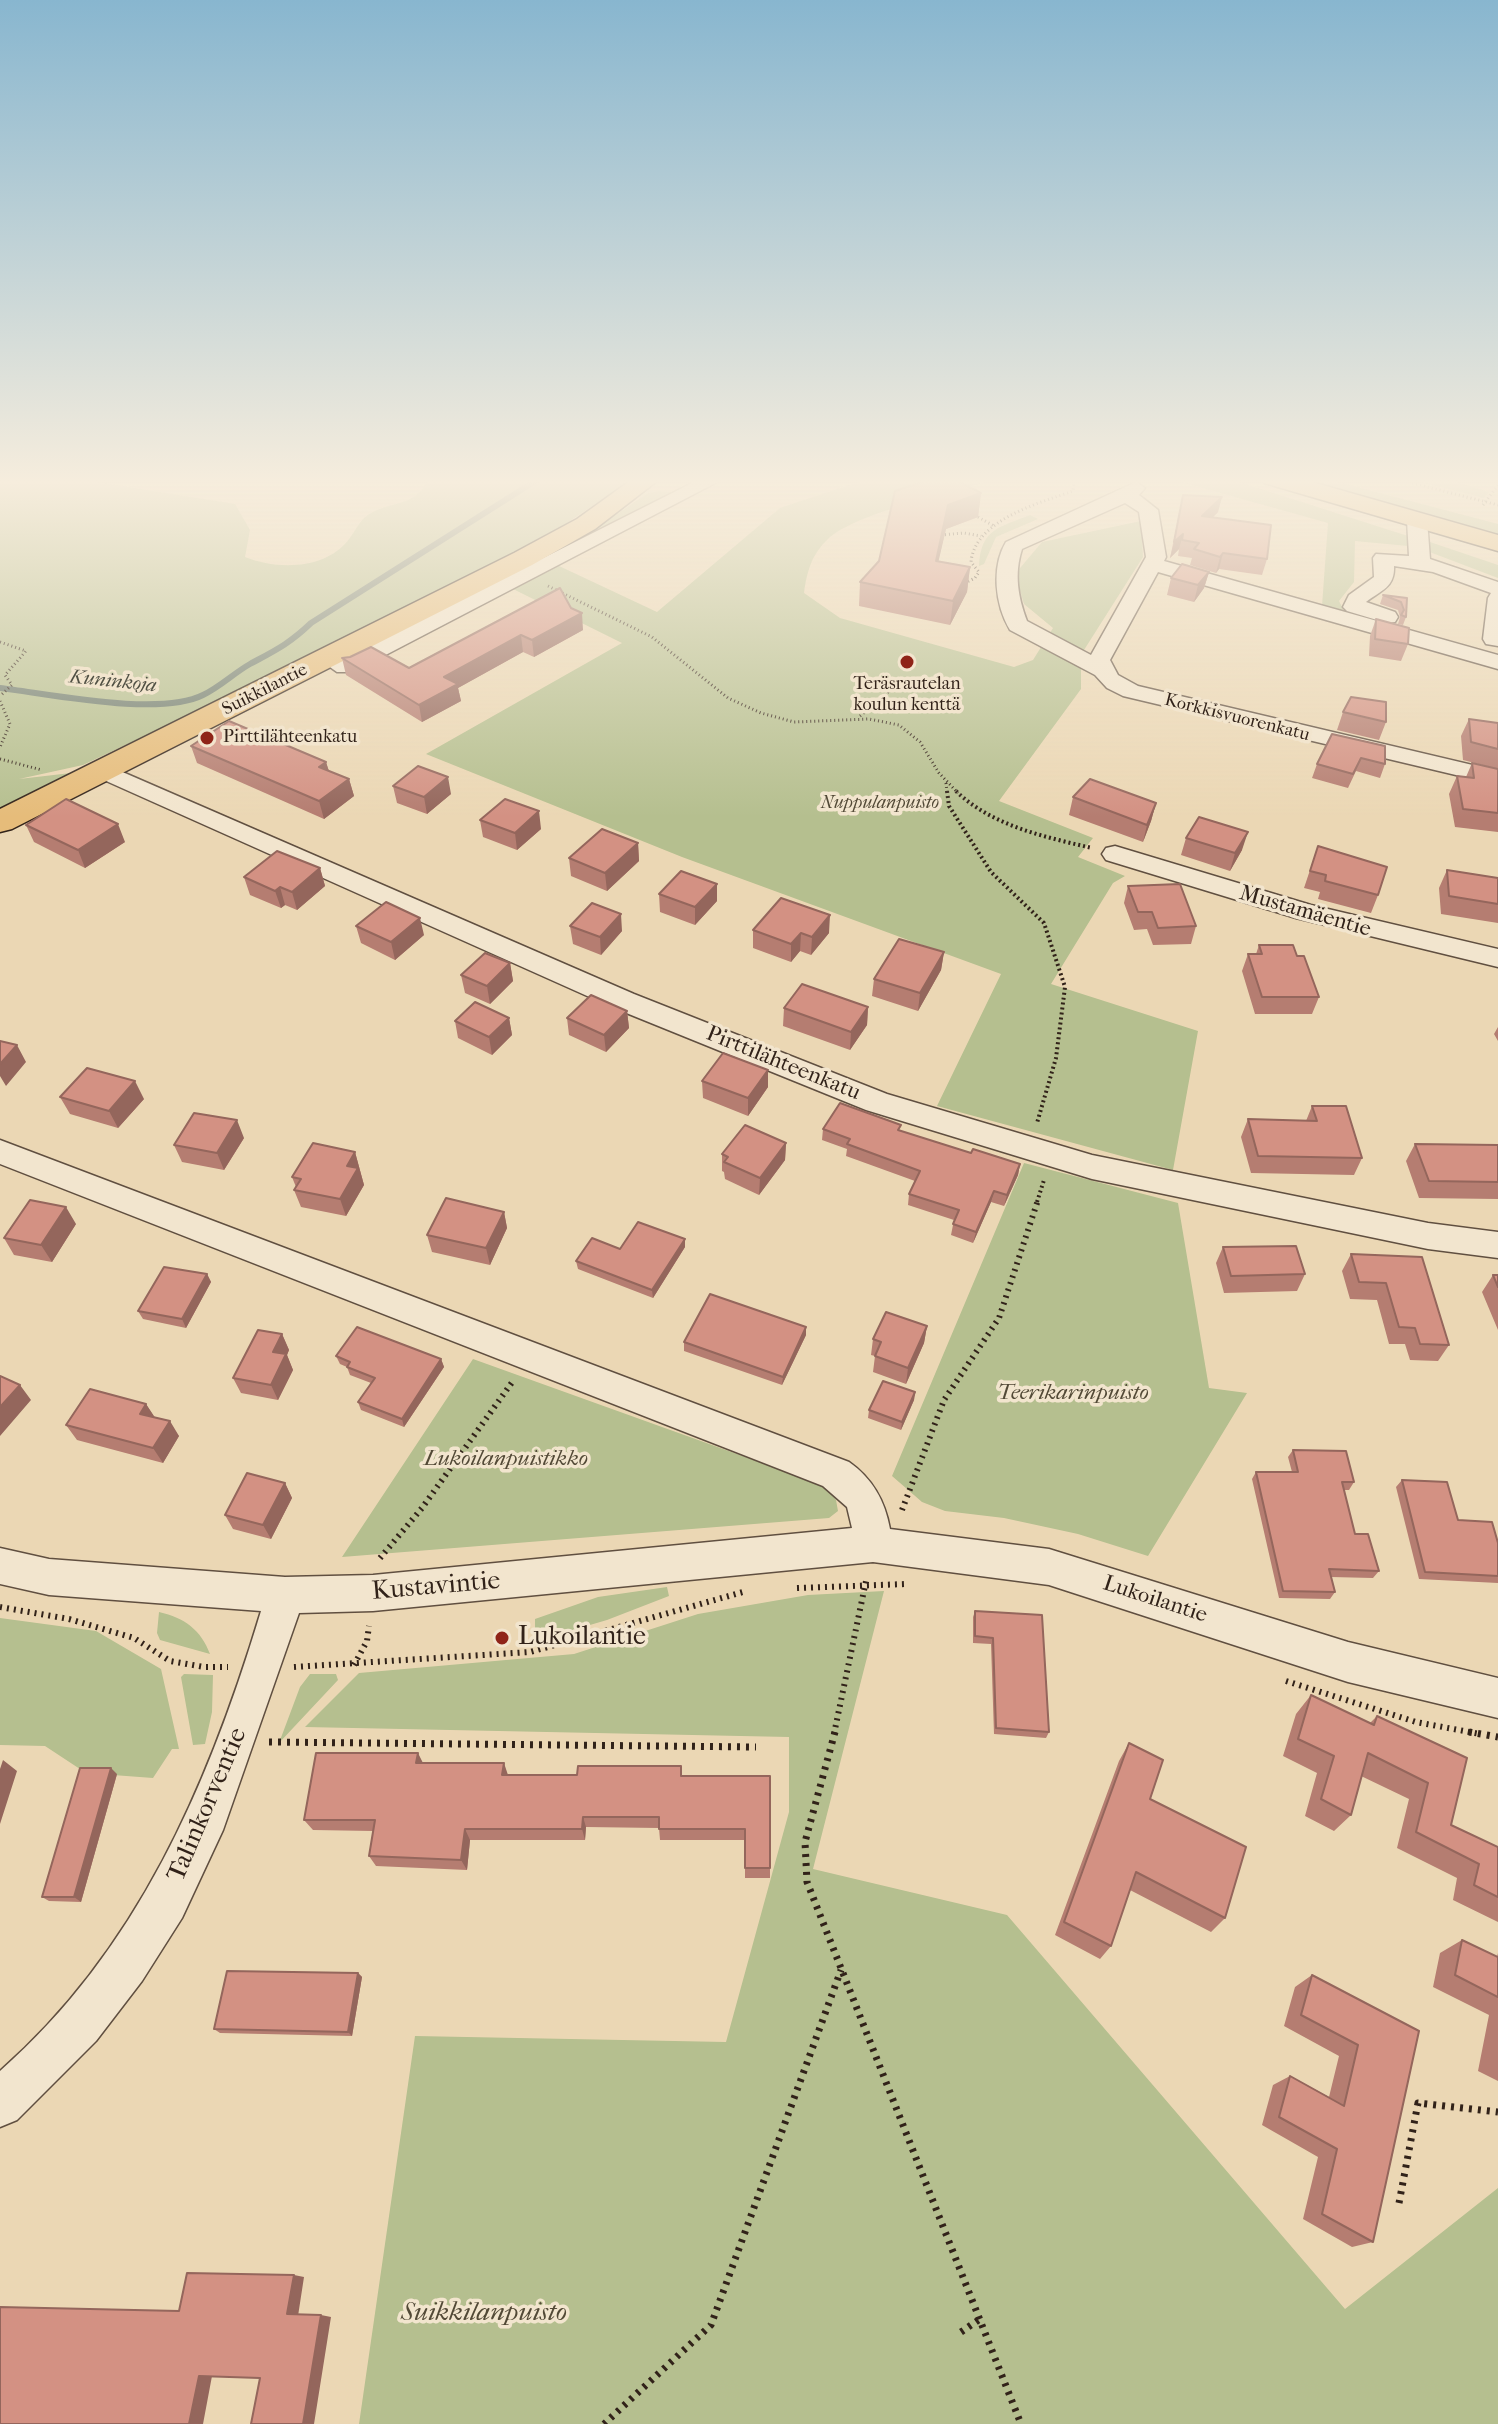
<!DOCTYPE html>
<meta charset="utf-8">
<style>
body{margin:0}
canvas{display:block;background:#ebd7b4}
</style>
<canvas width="1498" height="2424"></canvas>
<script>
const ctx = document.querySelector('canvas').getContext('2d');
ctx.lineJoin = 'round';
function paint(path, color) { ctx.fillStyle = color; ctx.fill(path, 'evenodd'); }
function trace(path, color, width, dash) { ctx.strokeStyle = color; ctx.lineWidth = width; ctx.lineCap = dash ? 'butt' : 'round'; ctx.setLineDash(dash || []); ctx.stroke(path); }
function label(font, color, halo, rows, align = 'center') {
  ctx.font = font + ' "IM FELL French Canon",serif'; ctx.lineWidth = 7; ctx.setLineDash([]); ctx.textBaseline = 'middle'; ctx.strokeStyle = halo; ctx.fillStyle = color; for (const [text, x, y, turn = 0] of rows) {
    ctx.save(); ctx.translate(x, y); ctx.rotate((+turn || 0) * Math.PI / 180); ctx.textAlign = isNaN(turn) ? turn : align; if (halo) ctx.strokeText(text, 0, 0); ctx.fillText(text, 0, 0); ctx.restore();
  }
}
paint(new Path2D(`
 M0 478H73L235 504 250 530 245 557C277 570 326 570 349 539 357 529 360 518 373 512 397 500 415 507 429 478H634L537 543 263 680 83 765 19 779 71 773 23 800 0 808Z
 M870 478H1001C962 489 855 513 828 539 811 555 807 572 804 593L840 618 1014 667 1033 660 1053 628 1024 604 1015 574 1042 542 1141 521 1143 557 1084 650 1081 662V689L999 801 1093 838 1078 857 1125 876 1113 883 1051 984 1198 1031 1173 1170 937 1106 1001 974 682 857 426 754 622 643 511 588 557 565 657 612 780 508Z
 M1167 478H1227L1411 537 1408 546 1355 541 1354 582 1339 601 1345 613 1322 606 1328 523Z
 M1291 478H1323L1498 524V536Z
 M1404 478H1443L1489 492 1484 498Z
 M658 491 672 492 669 498 541 560 583 537 648 493Z
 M1030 515 1038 519 996 537 984 564 979 566C981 528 999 528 1030 515Z
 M1427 541 1498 565V578L1427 551Z
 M1024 1163 1178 1203 1209 1388 1247 1393 1148 1556 1078 1534 1004 1518 945 1511 922 1502 892 1476Z
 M473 1359 826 1486 836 1500 838 1511 829 1518 342 1557Z
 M667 1587 669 1596 607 1620 535 1641V1619L598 1597Z
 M884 1591 813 1869 1007 1915 1345 2309 1498 2188V2424H359L415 2036 726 2042 789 1812V1737L305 1727 359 1673 574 1654 698 1614 808 1595Z
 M159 1612C185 1618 201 1630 210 1654L160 1640 157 1633Z
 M0 1618 96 1631 161 1669 179 1749H172L153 1778 86 1773 45 1746 0 1745Z
 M184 1674 213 1675 212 1712 205 1744 193 1745 181 1677Z
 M310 1674H336L338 1680 279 1743 300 1687Z`), '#b5bf8f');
trace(new Path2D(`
 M0 688C50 694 159 717 203 695 220 687 234 673 250 664 276 650 289 644 311 623L540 478`), '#6f7d70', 6);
const minor = new Path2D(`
 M702 478H725L353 672H337L317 658 328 651 345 658Z
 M1136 482 1145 488 1139 495 1158 510 1166 557 1164 561 1498 655V669L1158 572 1110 660 1118 675 1138 686 1498 771V785L1123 696 1107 688 1095 675 1010 630C995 605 991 567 1006 542ZM1125 503 1139 512 1146 557 1091 655 1027 621C1018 597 1014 574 1022 549Z
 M1417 514 1427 520 1430 559 1498 582V646L1486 644 1483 639 1488 598 1491 593 1433 572 1394 566C1395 587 1382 590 1366 602L1395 612 1398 617 1395 622 1387 623 1347 611 1343 607 1349 595 1374 577 1373 558 1376 554 1409 556 1407 520Z
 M104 764 634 994 887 1094 1092 1155 1428 1223 1498 1232V1258L1428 1249 1092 1179 866 1110 614 1008 95 776 92 771 95 766Z
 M1115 846 1311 905 1498 949V967L1296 918 1106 860 1102 854 1106 848Z
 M0 1140 849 1462C873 1479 885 1501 890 1529L1049 1549 1348 1642 1498 1678V1718L1348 1682 1049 1585 873 1562 373 1611 299 1613 223 1830 182 1918 142 1981 96 2041 17 2120 0 2127V2071C138 1950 209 1784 261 1611L49 1595 0 1584V1548L49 1559 285 1577 373 1575 852 1528 847 1507 823 1486 0 1164Z`);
const major = new Path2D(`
 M634 478H661L595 529 532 565 12 829 0 832V809L514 553 577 519Z
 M1261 478H1298L1498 535V551L1264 483Z`);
trace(minor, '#604f40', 3);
trace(major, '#312219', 3);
trace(new Path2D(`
 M1233 478 1247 482
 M1393 478 1498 505
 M1483 505 1498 485
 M978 517 994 526
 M941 535 964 533 981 536
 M961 585 975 578 979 572 971 562C975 520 1039 503 1073 491L1074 484 1064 478
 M548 586 652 637 728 698 761 713 794 722 869 719 899 725 920 742 939 773 958 793
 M0 642 26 651 5 675 12 685 0 696
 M0 701 10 724 0 747
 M860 716 895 686
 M0 759 42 770
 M946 783 947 793`), '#312219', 3, [1, 3]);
trace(new Path2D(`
 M947 791 949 806 991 872 1044 923 1065 987 1056 1058 1037 1123
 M956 791C992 826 1045 837 1092 848
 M1037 1202 1044 1180`), '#312219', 4, [2, 3]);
trace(new Path2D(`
 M902 1510 944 1400 999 1318 1038 1200
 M380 1558 422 1508 513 1381
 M797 1588 906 1584
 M0 1607 69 1619 134 1638 170 1661 204 1667H228
 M354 1665 367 1641 369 1626
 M294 1667 530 1652 743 1592
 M1286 1681 1416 1722 1480 1734
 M834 1734 866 1581`), '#312219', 6, [2, 5]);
trace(new Path2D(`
 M835 1732 805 1842 807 1882 1021 2424
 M1469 1732 1498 1737
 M269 1742 756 1747
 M1399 2203 1418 2103 1498 2112
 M961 2332 980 2319
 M604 2424 711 2325 841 1970`), '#312219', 7, [3, 6]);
paint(minor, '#f2e5ce');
paint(major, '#e6bc7a');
paint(new Path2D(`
 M981 493 978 517 946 529 938 561 970 567 967 592 950 625 859 606 860 582Z
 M1183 495 1218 512 1213 517 1267 559 1262 575 1219 569 1216 573 1190 565 1192 558 1178 556 1179 549 1170 558Z
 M1209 572 1204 588 1194 602 1167 595 1171 578Z
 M560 588 583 630 534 657 523 652 458 688 461 701 422 722 346 675 342 658 409 668Z
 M1383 595 1407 598 1406 617 1403 625 1398 624 1400 617 1398 610 1380 604Z
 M1376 619 1408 644 1401 661 1369 656 1370 636Z
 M1343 712 1386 722 1379 740 1337 730Z
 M1469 719 1498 723V769L1463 760 1461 736Z
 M1332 734 1385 764 1380 778 1356 771 1348 788 1312 778 1317 764Z
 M191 746 326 762 329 771 349 779 354 796 324 819 197 763Z
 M1472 763 1498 769V832L1455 827 1449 794 1457 776 1466 777Z
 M393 786 451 794 427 814 397 803Z
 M1073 797 1156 803 1151 821 1143 842 1069 815Z
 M480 820 541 829 517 850 483 837Z
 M26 825 125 842 85 868 34 842Z
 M1186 838 1242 850 1230 871 1181 855Z
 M638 843 639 861 607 891 571 876 569 858Z
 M1318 846 1378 895 1371 913 1318 899 1320 892 1304 888Z
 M320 868 325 886 297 910 285 905 281 908 250 895 244 877Z
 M1447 870 1498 878V923L1441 914 1439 888Z
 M717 884V901L695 925 660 912 659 894Z
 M1128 886 1196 926 1191 944 1153 945 1147 929 1134 930 1124 903Z
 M356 926 424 935 395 960 361 943Z
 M570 926 622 931 601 955 573 944Z
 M753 930 829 933 811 955 800 951 791 962 753 948Z
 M1259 945 1297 956 1319 997 1312 1014H1255L1242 971 1248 954H1256Z
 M944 952 941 970 918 1011 872 996 874 979Z
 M510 963 513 981 490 1004 465 993 461 975Z
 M868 1007 867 1025 850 1050 783 1026 784 1008Z
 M627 1011 629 1028 606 1052 569 1035 567 1018Z
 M509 1018 512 1035 492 1055 458 1038 455 1021Z
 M1498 1027V1041L1494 1034Z
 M768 1070V1087L748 1116 703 1098 702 1081Z
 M60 1097 144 1099 118 1128 70 1114Z
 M1312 1106 1362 1158 1354 1175 1251 1173 1241 1137 1248 1119 1306 1121Z
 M823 1129 901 1131 971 1153 1020 1164 1018 1175 1004 1206 991 1202 973 1243 951 1235 954 1220 908 1205 909 1194 915 1181 846 1156 847 1149 822 1140Z
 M244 1138 224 1170 182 1162 174 1145Z
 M786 1143 785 1160 759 1195 725 1179 724 1172 722 1171V1154Z
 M1415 1144 1498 1145V1199L1419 1198 1406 1161Z
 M355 1152 364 1185 346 1216 301 1207 294 1190 296 1187 292 1177Z
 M504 1212 507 1228 490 1265 432 1252 427 1235Z
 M76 1224 52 1262 14 1255 4 1238Z
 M685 1247 653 1298 578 1269 576 1261 620 1249Z
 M1223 1247 1305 1274 1297 1291 1224 1293 1216 1263Z
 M1351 1254 1422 1257 1449 1345 1438 1361 1410 1360 1405 1344H1389L1377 1300 1350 1299 1342 1271Z
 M207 1274 211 1282 186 1328 143 1319 138 1311Z
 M1493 1275H1498V1330L1482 1292Z
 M927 1326 924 1343 906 1384 873 1372 875 1356 871 1355 873 1339Z
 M806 1327V1335L782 1385 684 1351V1342Z
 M282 1334 289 1350 287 1355 293 1370 278 1400 241 1393 233 1378Z
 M336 1356 441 1359 444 1367 404 1427 361 1410 358 1402 371 1383 350 1375 347 1367 340 1364Z
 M915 1392 914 1400 901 1430 868 1418 869 1410Z
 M146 1404 154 1417 179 1436 163 1463 77 1440 66 1425Z
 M1293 1450 1354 1482 1349 1490H1344L1355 1534 1379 1571 1373 1578 1331 1577 1335 1592 1330 1599 1279 1598 1252 1479 1256 1472H1292L1288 1457Z
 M1402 1480 1458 1520 1498 1543V1583L1419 1579 1396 1487Z
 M285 1483 292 1498 271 1539 233 1529 225 1515Z
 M975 1611 1042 1615 1049 1732 1046 1738 994 1734 991 1644 973 1643V1617Z
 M1311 1695 1370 1723 1377 1716 1467 1758 1451 1825 1498 1847V1922L1453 1900 1457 1878 1397 1848 1409 1799 1361 1776 1351 1815 1334 1831 1305 1816 1317 1773 1283 1756 1296 1714Z
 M1129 1743 1150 1799 1225 1918 1211 1932 1130 1890 1111 1946 1100 1959 1055 1935 1119 1761Z
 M423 1763 508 1775 770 1776V1878H745V1840H660L659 1828 586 1827 585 1840H470L467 1870 376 1866 369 1856 373 1831 313 1830 304 1820Z
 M117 1774 81 1902 49 1901 42 1897Z
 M1462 1940 1497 1957 1498 1953V2081L1478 2071 1489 2015 1433 1987 1440 1953Z
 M358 1973 362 1977 352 2036 220 2033 214 2029Z
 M1312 1975 1419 2031 1373 2242 1352 2247 1303 2219 1318 2157 1262 2125 1273 2085 1290 2076 1329 2097 1339 2056 1284 2026 1295 1987Z`), '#b57d71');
paint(new Path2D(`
 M981 493 978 517 946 529 933 585 936 561 948 505Z
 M1222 497 1218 512 1198 532 1202 516Z
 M1183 534 1179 549 1170 558 1174 542Z
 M1223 553 1219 569 1216 573 1220 557Z
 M970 567 967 592 950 625 953 601Z
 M1209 572 1204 588 1194 602 1198 585Z
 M582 613 583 630 534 657 532 640Z
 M521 635 523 652 458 688 461 701 422 722 419 705 444 677Z
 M326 762 331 779 319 767Z
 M448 777 451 794 427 814 424 797Z
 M349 779 354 796 324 819 319 801Z
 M1156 803 1151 821 1143 842 1147 825Z
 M539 811 541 829 517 850 515 833Z
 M118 824 125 842 85 868 78 850Z
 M1248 832 1242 850 1230 871 1235 853Z
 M638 843 639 861 607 891 605 873Z
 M320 868 325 886 297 910 292 892Z
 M717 884V901L695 925V907Z
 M280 887 285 905 281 908 275 891Z
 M621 914 622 931 601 955 600 937Z
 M830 915 829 933 811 955 812 937Z
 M420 918 424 935 395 960 391 942Z
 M801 933 800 951 791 962V944Z
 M944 952 941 970 918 1011 920 993Z
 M510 963 513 981 490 1004 487 986Z
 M868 1007 867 1025 850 1050 851 1032Z
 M627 1011 629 1028 606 1052 604 1035Z
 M509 1018 512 1035 492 1055 489 1037Z
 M17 1045 26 1062 6 1086 0 1076V1064Z
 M768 1070V1087L748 1116V1098Z
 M135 1081 144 1099 118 1128 109 1111Z
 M237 1120 244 1138 224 1170 217 1153Z
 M786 1143 785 1160 759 1195 760 1178Z
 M355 1152 364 1185 346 1216 340 1199 347 1166Z
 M1020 1164 1018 1175 1004 1206 1007 1195Z
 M994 1191 991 1202 973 1243 976 1232Z
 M66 1207 76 1224 52 1262 41 1245Z
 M504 1212 507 1228 490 1265 486 1248Z
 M685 1239V1247L653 1298 652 1290Z
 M207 1274 211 1282 186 1328 182 1319Z
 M927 1326 924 1343 906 1384 908 1368Z
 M806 1327V1335L782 1385 783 1377Z
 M282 1334 289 1350 287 1355 293 1370 278 1400 271 1385 273 1352Z
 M441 1359 444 1367 404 1427 402 1419Z
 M20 1385 31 1400 0 1436V1407Z
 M915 1392 914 1400 901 1430 902 1422Z
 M146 1404 156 1419 140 1414Z
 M170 1421 179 1436 163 1463 153 1448Z
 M285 1483 292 1498 271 1539 263 1525Z
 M418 1753 424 1765 416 1763Z
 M3 1760 17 1771 0 1824V1769Z
 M504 1763 508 1775H502Z
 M111 1768 117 1774 81 1902 74 1897Z
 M583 1817 586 1827 585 1840 582 1829Z
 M465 1829 470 1840 467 1870 461 1860Z
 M358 1973 362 1977 352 2036 348 2032Z
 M294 2275 304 2277 298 2316 287 2314Z
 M321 2315 331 2317 314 2424H303Z
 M199 2376H212L203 2424H189Z`), '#94665c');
const building = new Path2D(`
 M934 478H952L981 493 948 505 936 561 970 567 953 601 860 582 879 561 895 491Z
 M1183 495 1222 497 1202 516 1271 525 1267 559 1223 553 1220 557 1194 549 1199 543 1182 540 1183 534 1174 542Z
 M1182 564 1209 572 1198 585 1171 578Z
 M560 588 571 608 582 613 532 640 521 635 444 677 458 684 419 705 342 658 350 657 371 647 409 668Z
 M1383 595 1407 598 1406 617 1401 615 1404 610 1401 602Z
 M1376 619 1409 628 1408 644 1375 639Z
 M1351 697 1386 702V722L1343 712Z
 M1469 719 1498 723V749L1471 742Z
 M229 721 326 762 319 767 349 779 319 801 191 746Z
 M1332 734 1385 746V764L1361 758 1353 774 1317 764Z
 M1472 763 1498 769V813L1463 809 1457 776 1474 778Z
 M418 766 448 777 424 797 393 786Z
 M1090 779 1156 803 1147 825 1073 797Z
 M66 799 118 824 78 850 26 825Z
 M505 799 539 811 515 833 480 820Z
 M1199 817 1248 832 1235 853 1186 838Z
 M602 829 638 843 605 873 569 858Z
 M1318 846 1387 867 1378 895 1325 881 1326 875 1310 871Z
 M277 851 320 868 292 892 280 887 275 891 244 877Z
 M1447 870 1498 878V904L1449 896Z
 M681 871 717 884 695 907 659 894Z
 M1180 884 1196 926 1158 928 1152 912H1138L1128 886Z
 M781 898 830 915 812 937 801 933 791 944 753 930Z
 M386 902 420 918 391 942 356 926Z
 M592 903 621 914 600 937 570 926Z
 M899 939 944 952 920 993 874 979Z
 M1259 945H1293L1297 956H1304L1319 997H1262L1248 954H1262Z
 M485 953 510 963 487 986 461 975Z
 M802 984 868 1007 851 1032 784 1008Z
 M591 995 627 1011 604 1035 567 1018Z
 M475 1002 509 1018 489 1037 455 1021Z
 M0 1041 17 1045 0 1064Z
 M723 1053 768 1070 748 1098 702 1081Z
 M87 1068 135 1081 109 1111 60 1097Z
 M840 1103 901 1125 898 1130 971 1153 973 1149 1020 1164 1007 1195 994 1191 976 1232 953 1224 959 1210 909 1194 920 1171 847 1144 850 1139 823 1129Z
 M1312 1106H1346L1362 1158 1258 1156 1248 1119 1317 1121Z
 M194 1113 237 1120 217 1153 174 1145Z
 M745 1125 786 1143 760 1178 724 1162 728 1157 722 1154Z
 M313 1143 355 1152 347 1166 358 1168 340 1199 294 1190 301 1179 292 1177Z
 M1415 1144 1498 1145V1182L1429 1181Z
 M446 1198 504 1212 486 1248 427 1235Z
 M30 1200 66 1207 41 1245 4 1238Z
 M638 1222 685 1239 652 1290 576 1261 592 1238 620 1249Z
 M1296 1246 1305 1274 1231 1276 1223 1247Z
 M1351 1254 1422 1257 1449 1345 1420 1344 1415 1328 1399 1327 1386 1283 1359 1282Z
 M164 1267 207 1274 182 1319 138 1311Z
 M1493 1275H1498V1287Z
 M710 1294 806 1327 783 1377 684 1342Z
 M886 1312 927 1326 908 1368 875 1356 881 1342 873 1339Z
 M357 1327 441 1359 402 1419 358 1402 375 1378 347 1367 350 1362 336 1356Z
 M258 1330 282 1334 273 1352 286 1354 271 1385 233 1378Z
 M0 1376 20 1385 0 1407Z
 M883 1381 915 1392 902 1422 869 1410Z
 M90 1389 146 1404 140 1414 170 1421 153 1448 66 1425Z
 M1293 1450 1346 1451 1354 1482H1342L1355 1534H1368L1379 1571 1329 1569 1335 1592 1283 1591 1256 1472H1298Z
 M247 1473 285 1483 263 1525 225 1515Z
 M1402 1480 1447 1482 1458 1520 1492 1522 1498 1543V1576L1425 1572Z
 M975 1611 1042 1615 1049 1732 996 1728 993 1638 975 1636Z
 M1311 1695 1374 1725 1377 1716 1467 1758 1451 1825 1498 1847V1897L1474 1885 1479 1864 1416 1832 1428 1783 1368 1753 1351 1815 1321 1799 1334 1756 1298 1739Z
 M1129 1743 1163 1760 1150 1799 1246 1847 1225 1918 1136 1872 1111 1946 1064 1922Z
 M316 1753H418L416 1763H504L502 1775H577L578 1766H681V1776H770V1868H745V1829H659V1817H583L582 1829H465L461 1860 369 1856 375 1820H304Z
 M80 1768H111L74 1897H42Z
 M1462 1940 1498 1957V1997L1455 1975Z
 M227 1971 358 1973 348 2032 214 2029Z
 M1312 1975 1419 2031 1373 2242 1322 2214 1337 2149 1279 2117 1290 2076 1344 2106 1358 2045 1301 2015Z
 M187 2273 294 2275 287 2314 321 2315 303 2424H251L260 2378 199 2376 189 2424H0V2307L179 2311Z`);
paint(building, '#d39183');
trace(building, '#94665c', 2);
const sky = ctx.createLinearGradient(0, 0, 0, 817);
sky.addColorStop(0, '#88b6cf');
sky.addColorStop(0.59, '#f6eddd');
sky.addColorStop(1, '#f6eddd00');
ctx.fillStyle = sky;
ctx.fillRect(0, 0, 1498, 817);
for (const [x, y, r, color] of [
 [907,662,8,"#8f2418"],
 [207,738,8,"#8f2418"],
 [502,1638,8,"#8f2418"]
]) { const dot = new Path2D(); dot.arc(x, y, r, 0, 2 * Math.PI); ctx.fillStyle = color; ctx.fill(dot); trace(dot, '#f2e5ce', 3); }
label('18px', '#312219', '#f2e5ce', [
 ["Teräsrautelan",907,685],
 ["koulun kenttä",907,706],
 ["Pirttilähteenkatu",223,738,"left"]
]);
label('18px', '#312219', '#f2e5ce', [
 ["Suikkilantie",265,690,-27],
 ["Korkkisvuorenkatu",1237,718,14]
]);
label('italic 18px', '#524936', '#f2e5ce', [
 ["Nuppulanpuisto",880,804]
]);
label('italic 20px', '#505044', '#f2e5ce', [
 ["Kuninkoja",113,682,6]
]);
label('22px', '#312219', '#f2e5ce', [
 ["Mustamäentie",1305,912,16],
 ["Pirttilähteenkatu",783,1064,22],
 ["Lukoilantie",1155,1600,18]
]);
label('italic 22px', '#524936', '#f2e5ce', [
 ["Teerikarinpuisto",1073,1394],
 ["Lukoilanpuistikko",506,1460]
]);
label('26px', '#312219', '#f2e5ce', [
 ["Kustavintie",436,1587,-5],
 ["Talinkorventie",208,1805,-67]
]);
label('26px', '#312219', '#f2e5ce', [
 ["Lukoilantie",518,1638]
], 'left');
label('italic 26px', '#524936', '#f2e5ce', [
 ["Suikkilanpuisto",484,2314]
]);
</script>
